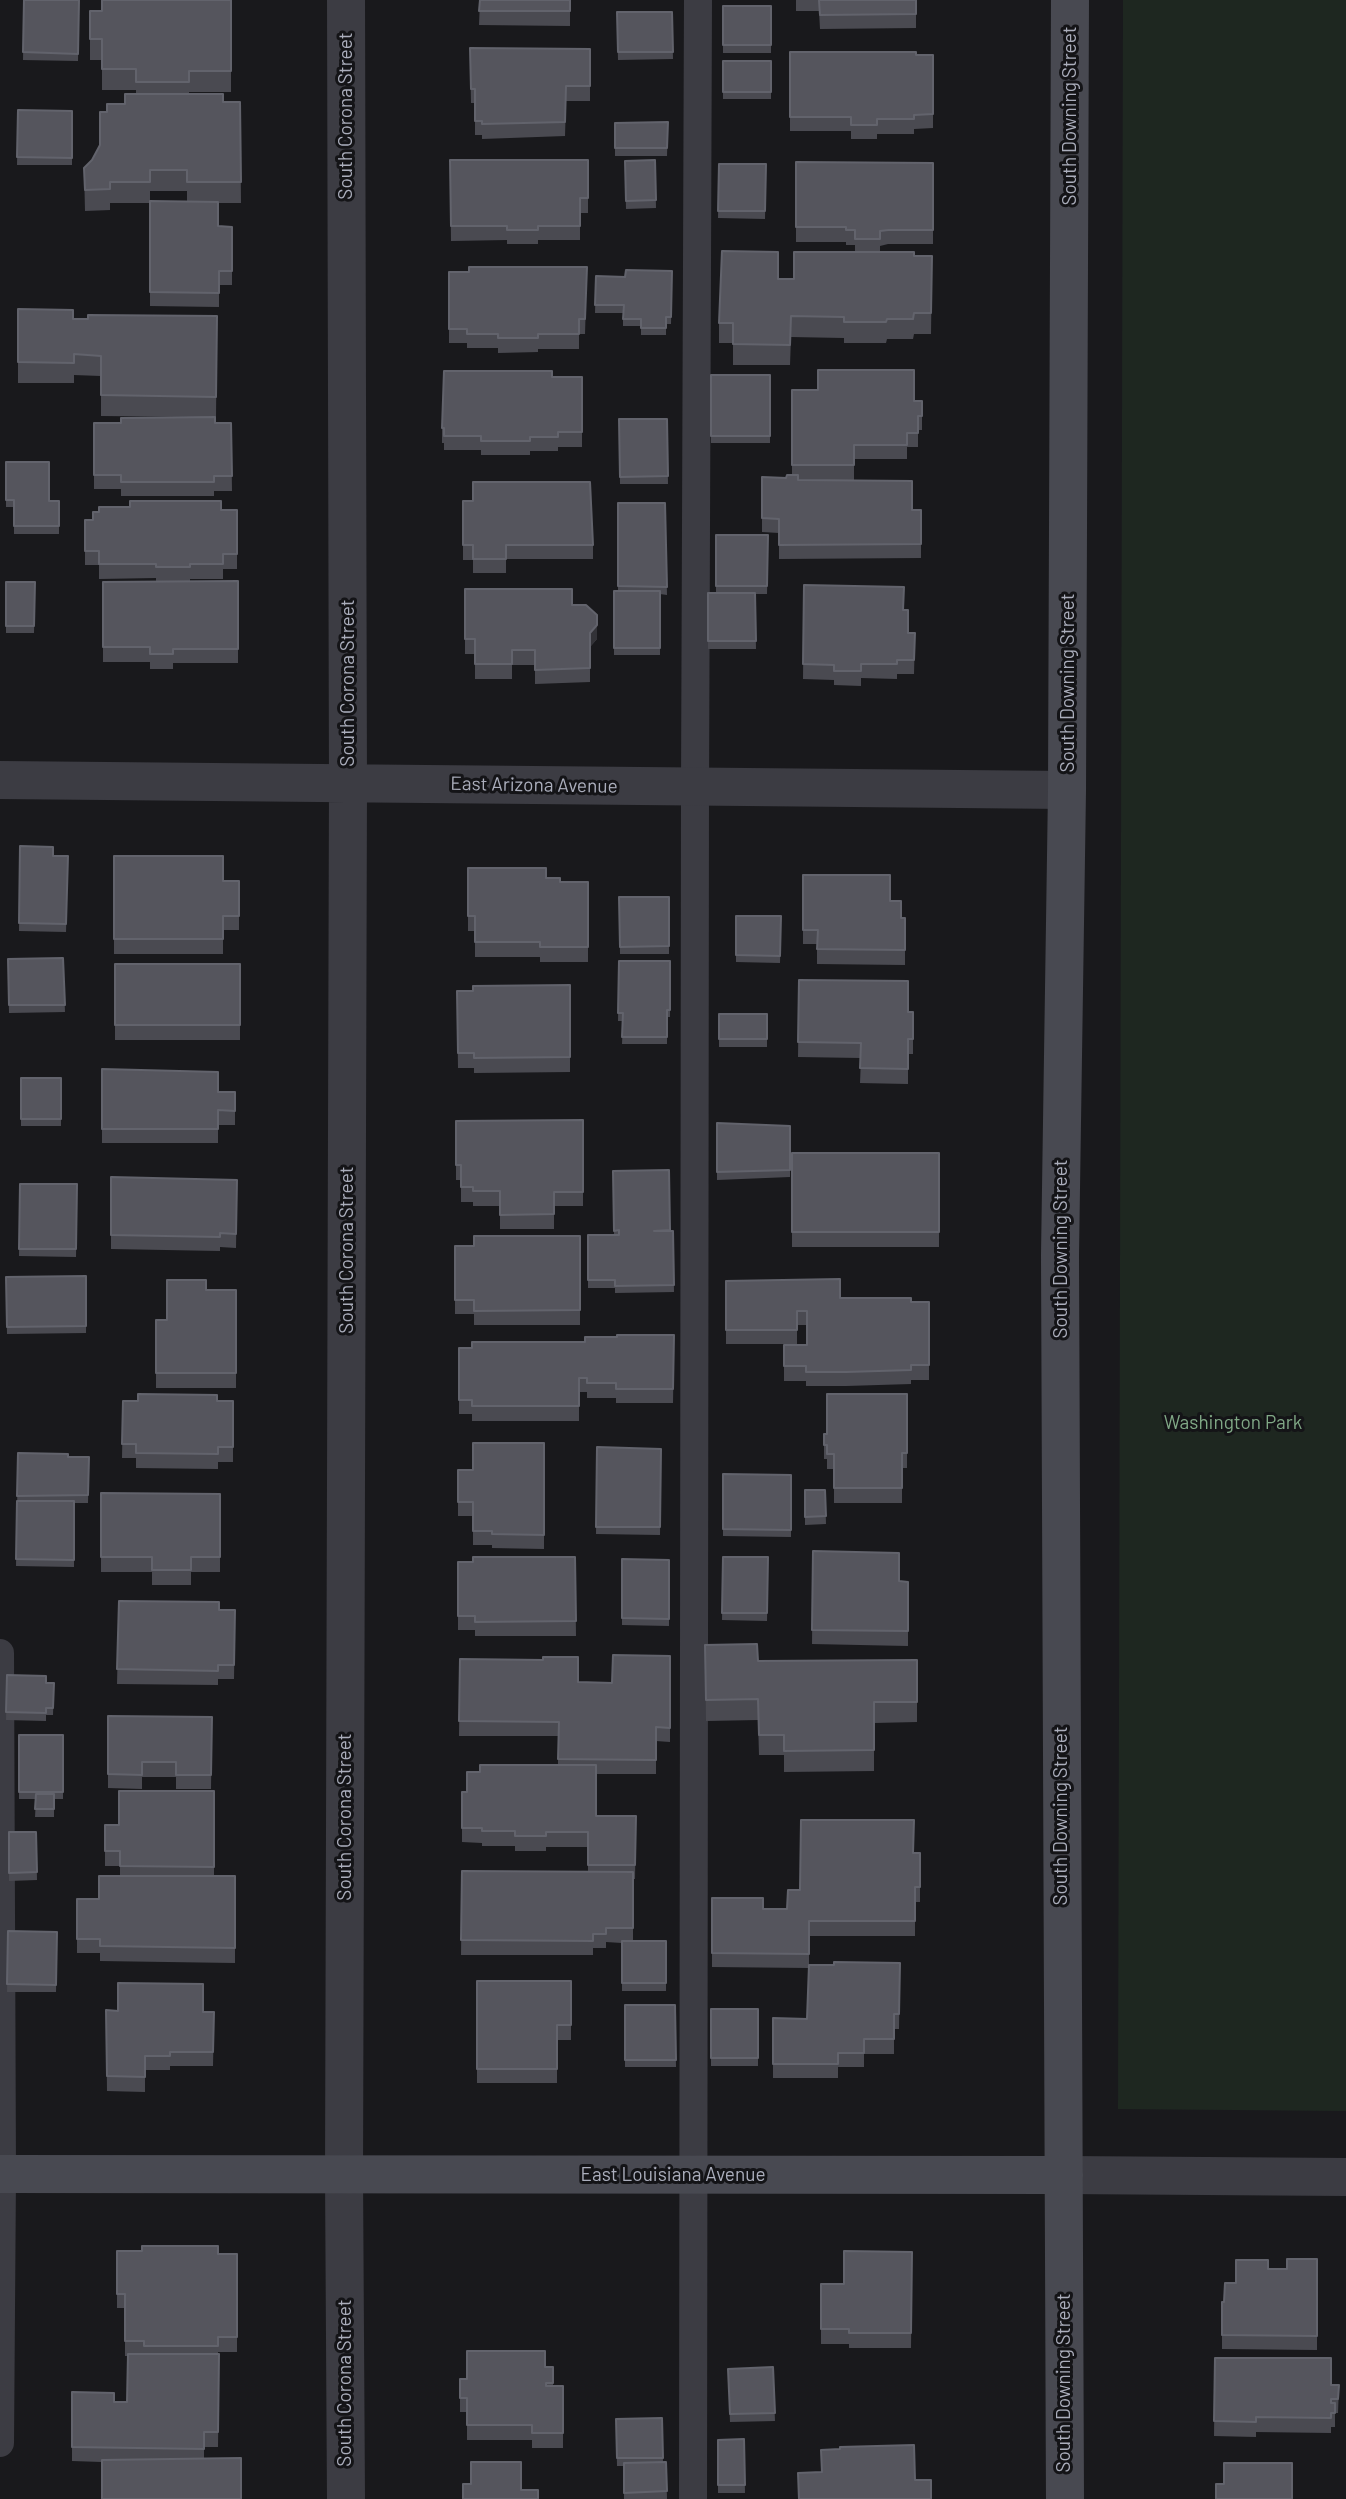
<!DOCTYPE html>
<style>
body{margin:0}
canvas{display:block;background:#19191c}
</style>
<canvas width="1346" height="2499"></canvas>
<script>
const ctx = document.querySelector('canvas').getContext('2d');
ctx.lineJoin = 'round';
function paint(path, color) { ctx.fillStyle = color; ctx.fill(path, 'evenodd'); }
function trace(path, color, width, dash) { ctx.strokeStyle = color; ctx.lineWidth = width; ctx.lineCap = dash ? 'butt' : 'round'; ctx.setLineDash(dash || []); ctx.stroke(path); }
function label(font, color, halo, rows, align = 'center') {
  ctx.font = font + ' Barlow,sans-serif'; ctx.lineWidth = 6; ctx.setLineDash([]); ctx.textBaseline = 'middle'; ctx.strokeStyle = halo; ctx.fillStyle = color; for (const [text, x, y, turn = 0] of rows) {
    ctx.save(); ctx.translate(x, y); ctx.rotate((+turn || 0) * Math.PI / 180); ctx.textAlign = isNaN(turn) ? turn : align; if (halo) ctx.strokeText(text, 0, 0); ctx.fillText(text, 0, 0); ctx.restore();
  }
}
paint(new Path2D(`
 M1123 0H1346V2111L1118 2109Z`), '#1e2720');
trace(new Path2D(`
 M0 1653 2 2174 0 2443
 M693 2499 695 787 698 0`), '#3c3c43', 28);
trace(new Path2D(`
 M346 0 348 784 344 2175 346 2499
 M0 780 1067 790`), '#3c3c43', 38);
trace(new Path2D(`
 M1064 2175 1346 2177`), '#3c3c43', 38);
trace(new Path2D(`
 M0 2174 1064 2175
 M1065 2499 1060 1255 1067 790 1070 0`), '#484951', 38);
paint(new Path2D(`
 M24 0H79L78 61 23 60Z
 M231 0V92H189V94L223 102H240L241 203H218V227H232V285H219V307L150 306V203H110V210L85 211 84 168 92 160 100 145 107 112 125 104 136 94V90H102V60H90V11H102ZM150 191H187V202L150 201Z
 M480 0H570V26L479 25Z
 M796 0H916V28L820 29 819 11H796Z
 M723 6H771V53H723Z
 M617 12H672L673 59 618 60Z
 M470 48 590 49V101H566L565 136 482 139V135H475V103H471Z
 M790 52 933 55V128L914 129V134H877V139H851V131H790Z
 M723 61H771V99H723Z
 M18 110 72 111V165H17Z
 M668 122 667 156H615V123Z
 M450 160H588V213H580V240H538V244H507V240L451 241Z
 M655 160 656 208 626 209 625 161Z
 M796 162 933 163V244H888L880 246V252L914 256H932L931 334H914L913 339H887L886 343H844V338L791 337 790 365H733V343H719V323L778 279H794L855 252V245H846V242H796Z
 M719 164H766L765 219 718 218Z
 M587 267 585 334H579V349H538V352L498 353V348H467V343H449V272Z
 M672 271 671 324H666V335H641V326H623V313H595L596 276 625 277Z
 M18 309 73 319H88L217 316 216 417H215V423H231L232 491H214V496H121V489H94V423H121L202 417 101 416V376L74 375V383H18Z
 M711 375H770V443H711Z
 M552 377H582V447H558V451H530V455H481V450H444V443H442V428Z
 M792 390 922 401V430H918V447H907V459H854V480H798L912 510H921V558L779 559V533L762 532V477L786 478 792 475Z
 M619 419H667L668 484H620Z
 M6 462 49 501H59V534H14V507H6Z
 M463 501 593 545V559H506V573H473V560H463Z
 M618 503H665L667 595 660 594V655H614V591H618Z
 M221 510H237V569H223V579H190V581H238V663H173V669H150V662H103V582L156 581V578L99 579V565H85V520Z
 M716 535H768L767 594H755L756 649H708V593H716Z
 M6 582H35L34 633H6Z
 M804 585 903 610 908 633H915L914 674H897V679L861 678V686L834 685V680L803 679Z
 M465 589 572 605 597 639 590 647V682L535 684V665H512V679H475V654H465Z
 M20 846 53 856H68L66 932 19 931Z
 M114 856 223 881H239V930H223V954H114Z
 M468 868 546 878 560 882H588V962H540V957H475V931H468Z
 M803 875 890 901 901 918H905V965L817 964V944H803Z
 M619 897H669V954H620Z
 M736 916H781L780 963 736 962Z
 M63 958 65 1012 9 1013 8 959Z
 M619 961H670V1017H667V1044H622L623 1021H618Z
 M115 964H240V1040H115Z
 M799 980 908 1012H913V1054H908V1084L860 1083 861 1058 798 1057Z
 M570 985V1072L474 1073V1068H458L457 991H473Z
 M719 1014H767V1047H719Z
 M102 1069 218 1092H235V1125H218V1143H102Z
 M21 1078H61V1126H21Z
 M583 1120V1206H554V1229H500V1206H473V1202H461V1180H456V1121Z
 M717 1123 790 1126V1177L717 1180Z
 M792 1153H939V1247H792Z
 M669 1170 670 1231H673L674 1292 615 1293V1288H588V1235H614L613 1171Z
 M111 1177 237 1180 236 1248 220 1247V1251L111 1249Z
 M20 1184H77L76 1257 19 1256Z
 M580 1236V1325H474V1314H455V1246H474Z
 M86 1276V1333L7 1334 6 1277Z
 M726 1281 840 1298 911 1302H929V1380H911V1384L846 1386H806V1381H784V1345H807V1325H797V1344H726Z
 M206 1290H236V1388H156V1320H167Z
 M674 1335 673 1403H616V1398H587V1392H579V1421H472V1414H459V1348L585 1342 617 1337Z
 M907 1394V1468H902V1503H834V1469H827V1459H824V1434H827Z
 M123 1401H233V1462H218V1469L136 1468V1458H122Z
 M544 1443V1549L492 1548V1545H473V1516H458V1470H473Z
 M597 1447 661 1449 660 1535 596 1534Z
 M18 1453 68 1457H89L88 1503H74V1567L16 1566Z
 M723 1474 791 1475V1537L723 1536Z
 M805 1490H825L826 1524 805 1525Z
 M101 1493 220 1494V1572H191V1585H152V1572H101Z
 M813 1551 899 1581 908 1582V1646L812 1644Z
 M575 1557 576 1636H475V1630H458V1562Z
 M723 1557H768L767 1621 722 1620Z
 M622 1559 669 1560V1626L622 1625Z
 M119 1601 219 1610H235L234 1679H218V1685L117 1684Z
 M705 1645 758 1661 917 1660V1722L874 1723V1771L784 1772V1755H759L758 1720 706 1721Z
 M670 1656V1742L656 1741V1774H596V1816H636L635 1879H633V1941H666V1991H622V1943L606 1942V1948H593V1955H461L462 1871 588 1872V1847H546V1851H515V1846H482V1843L462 1842V1792H467L480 1772 558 1765V1736H459L460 1659 578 1682 612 1683Z
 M7 1675 46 1683H54L53 1715H46V1721L6 1720Z
 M108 1716 212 1717 211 1789H176V1777H142V1789L108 1788Z
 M19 1735H63V1799H54V1817H35L36 1799H19Z
 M214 1791V1876H235V1963L100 1961V1953H77V1899H99L120 1876V1866H105V1825H119Z
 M9 1832H36L37 1880 9 1881Z
 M914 1853H920V1902H915V1936H809V1968L712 1967V1898L763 1909H787L800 1890Z
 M8 1931 57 1932 56 1992H7Z
 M900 1963 899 2029H894V2054H864V2067H838V2078H773V2018L807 2019Z
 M477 1981H571V2040H557V2083H477Z
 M625 2005H675L676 2067H625Z
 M711 2009H758V2066H711Z
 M106 2010 214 2012 213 2066H170V2070H145V2092L107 2091Z
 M117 2251 237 2254V2352H218V2354H219L218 2447H204V2458L102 2462 72 2461V2392L114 2402H127L128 2356H125V2308H117Z
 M912 2252 911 2348H849V2344H821V2284H844Z
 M1317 2259V2350L1222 2349V2302H1224L1236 2283 1268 2269H1287Z
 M1215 2358 1331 2385H1339L1338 2413H1335V2427H1331V2433L1256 2432V2437L1214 2436Z
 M545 2367H553V2386H563V2448H532V2440H467V2412H460V2379H467Z
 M773 2367 775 2421 730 2422 728 2369Z
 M662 2418 663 2462H666L667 2499H624V2466H617L616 2419Z
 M744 2439 745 2493H718V2440Z`), '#4a4a51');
paint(new Path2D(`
 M597 625V639L590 647V633Z`), '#323237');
const building = new Path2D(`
 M24 0H79L78 54 23 52Z
 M102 0H231V71H189V82H136V69H102V39H90V11H102Z
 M480 0H570V11H479Z
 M819 0H916V14L820 15Z
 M723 6H771V45H723Z
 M617 12H672L673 52H618Z
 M470 48 590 49V86H566L565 122 482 124V121H475V89H471Z
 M790 52H916V55H933V114L914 115V119H877V125H851V117H790Z
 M723 61H771V92H723Z
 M125 94H223V102H240L241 182H187V170H150V182H110V189L85 190 84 168 92 160 100 145V112H107V104H125Z
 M18 110 72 111V158L17 157Z
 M668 122 667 148H615V123Z
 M450 160H588V198H580V226H538V230H507V226H451Z
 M655 160 656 200 626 201 625 161Z
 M796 162 933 163V230H888L880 231V239H855V230H846V227H796Z
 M719 164H766L765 211H718Z
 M150 201 218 202V226L232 227V271H219V293L150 292Z
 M722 251 778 252V279H794V252H914V256H932L931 313H914L913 319H887L886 322H844V317L791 316 790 345 733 344V323H719Z
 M469 267H587L585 319H579V334H538V338H498V334H467V329H449V272H469Z
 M626 270 672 271 671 317H666V328H641V319H623L624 305H595L596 276 625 277Z
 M18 309 73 310V319H88V315L217 316 216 397 101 395V356L74 354V363L18 362Z
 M818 370H914V401H922V416H918V433H907V445H854V465H792V390H818Z
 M444 371H552V377H582V432H558V437H530V441H481V436H444V428H442Z
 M711 375H770V436H711Z
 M215 417V423H231L232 476H214V482H121V475H94V423H121V418Z
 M619 419H667L668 476 620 477Z
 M6 462H49V501H59V526H14V500H6Z
 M787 475H798V480L912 481V510H921V544L779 545V519L762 518V477L786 478Z
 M473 482H590L593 545H506V559H473V545H463V501H473Z
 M130 501H221V510H237V554H223V564H190V567H156V564H99V551H85V520H93V512H99V507H130Z
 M618 503H665L667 587 618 586Z
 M716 535H768L767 586H716Z
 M238 581V649H173V654H150V647H103V582Z
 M6 582H35L34 626H6Z
 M804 585 904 587 903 610H908V633H915L914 660H897V664H861V671H834V665L803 664Z
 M465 589H572V605H586L597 615V625L590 633V668L535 670V650H512V664H475V639H465Z
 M614 591H660V648H614Z
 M708 593H755L756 641H708Z
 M20 846 53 847V856H68L66 924 19 923Z
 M114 856H223V881H239V916H223V939H114Z
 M468 868H546V878H560V882H588V947H540V942H475V916H468Z
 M803 875H890V901H901V918H905V950L817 949 818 930H803Z
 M619 897H669V946L620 947Z
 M736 916H781L780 956 736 955Z
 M63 958 65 1005H9L8 959Z
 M619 961H670V1010H667V1037H622L623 1013H618Z
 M115 964H240V1025H115Z
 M799 980 908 981V1012H913V1039H908V1069L860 1068 861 1043 798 1042Z
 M570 985V1057L474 1058V1053H458L457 991H473V986Z
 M719 1014H767V1039H719Z
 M102 1069 218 1072V1092H235V1111L218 1110V1129H102Z
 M21 1078H61V1119H21Z
 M583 1120V1192H554V1214L500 1215V1191H473V1187H461V1165H456V1121Z
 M717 1123 790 1126V1170L717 1172Z
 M792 1153H939V1232H792Z
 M669 1170 670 1230 654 1231H673L674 1285 615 1286V1280H588V1235H619V1230L614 1231 613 1171Z
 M111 1177 237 1180 236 1234 220 1233V1237L111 1235Z
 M20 1184H77L76 1249H19Z
 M474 1236H580V1310L474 1311V1300H455V1246H474Z
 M86 1276V1326L7 1327 6 1277Z
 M840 1279V1298H911V1302H929V1365H911V1370L846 1372H806V1366H784V1345H807V1311H797V1330H726V1281Z
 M167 1280H206V1290H236V1373H156V1320H167Z
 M617 1335H674L673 1389H616V1383H587V1378H579V1406H472V1400H459V1348H472V1342H585V1337H617Z
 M138 1394 217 1395V1401H233V1447H218V1454L136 1453V1444H122L123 1401H138Z
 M827 1394H907V1453H902V1488H834V1454H827V1445H824V1434H827Z
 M473 1443H544V1535L492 1534V1531H473V1502H458V1470H473Z
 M597 1447 661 1449 660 1527H596Z
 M18 1453 68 1454V1457H89L88 1495 17 1496Z
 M723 1474 791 1475V1530L723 1529Z
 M805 1490H825L826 1516 805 1517Z
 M101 1493 220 1494V1557H191V1570H152V1557H101Z
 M17 1501H74V1560L16 1559Z
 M813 1551 899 1553V1581L908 1582V1631L812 1630Z
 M473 1557H575L576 1621 475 1622V1616H458V1562H473Z
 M723 1557H768L767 1613H722Z
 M622 1559 669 1560V1619L622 1618Z
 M119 1601 219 1602V1610H235L234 1665H218V1671L117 1669Z
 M757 1644 758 1661 917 1660V1702H874V1750L784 1751V1735H759L758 1699 706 1700 705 1645Z
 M613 1655 670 1656V1728L656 1727V1760L558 1759 559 1722 459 1721 460 1659 543 1660V1657H578V1682L612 1683Z
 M7 1675 46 1676V1683H54L53 1708H46V1713L6 1712Z
 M108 1716 212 1717 211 1775H176V1762H142V1775L108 1774Z
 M19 1735H63V1792H19Z
 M480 1765H596V1816H636L635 1865H588V1832H546V1836H515V1831H482V1828H462V1792H467V1772H480Z
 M119 1791H214V1867L120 1866V1851H105V1825H119Z
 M36 1794H54V1809H35Z
 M801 1820H914L913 1853H920V1887H915V1921H809V1954L712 1953V1898H763V1909H787L788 1890H800Z
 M9 1832H36L37 1872 9 1873Z
 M462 1871 633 1872V1928H606V1934H593V1941L461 1940Z
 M99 1876H235V1948L100 1946V1939H77V1899H99Z
 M8 1931 57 1932 56 1985 7 1984Z
 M622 1941H666V1983H622Z
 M834 1962 900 1963 899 2014H894V2039H864V2053H838V2064H773V2018L807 2019 809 1965H834Z
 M477 1981H571V2025H557V2069H477Z
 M118 1983 203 1984V2012H214L213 2052H170V2056H145V2077L107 2076 106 2010 118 2011Z
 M625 2005H675L676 2060H625Z
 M711 2009H758V2058H711Z
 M142 2246H218V2254H237V2337H218V2346H144V2341H125V2294H117V2251H142Z
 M844 2251 912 2252 911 2333H849V2329H821V2284H844Z
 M1287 2259H1317V2336L1222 2335V2302H1224L1225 2283H1236V2260H1268V2269H1287Z
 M467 2351H545V2367H553V2383H546V2386H563V2433H532V2425H467V2398H460V2379H467Z
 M128 2354H219L218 2432H204V2449L72 2447V2392L114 2393V2402H127Z
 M1215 2358H1331V2385H1339L1338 2399H1331V2403H1335V2413H1331V2418L1256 2417V2422L1214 2421Z
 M773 2367 775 2413 730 2414 728 2369Z
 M662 2418 663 2458H617L616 2419Z
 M744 2439 745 2485H718V2440Z
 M914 2445 915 2480H931V2499H799L798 2473 822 2472 821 2450 840 2449V2447Z
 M241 2458V2499H102V2460Z
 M471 2462H521V2490H538V2499H463V2484H471Z
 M666 2462 667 2491 624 2493V2463Z
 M1224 2463H1292V2499H1216V2484H1224Z`);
paint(building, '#55555d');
trace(building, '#62636c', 2);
label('19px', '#abaebc', '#141417', [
 ["South Corona Street",346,116,-90],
 ["South Downing Street",1070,116,-90],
 ["South Corona Street",348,683,-90],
 ["South Downing Street",1068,683,-90],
 ["East Arizona Avenue",534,785,1],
 ["South Downing Street",1061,1249,-90],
 ["South Corona Street",347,1250,-90],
 ["South Downing Street",1061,1816,-90],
 ["South Corona Street",345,1817,-90],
 ["East Louisiana Avenue",673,2175],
 ["South Corona Street",345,2383,-90],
 ["South Downing Street",1064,2383,-90]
]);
label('19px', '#80a886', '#141417', [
 ["Washington Park",1233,1423]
]);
</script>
